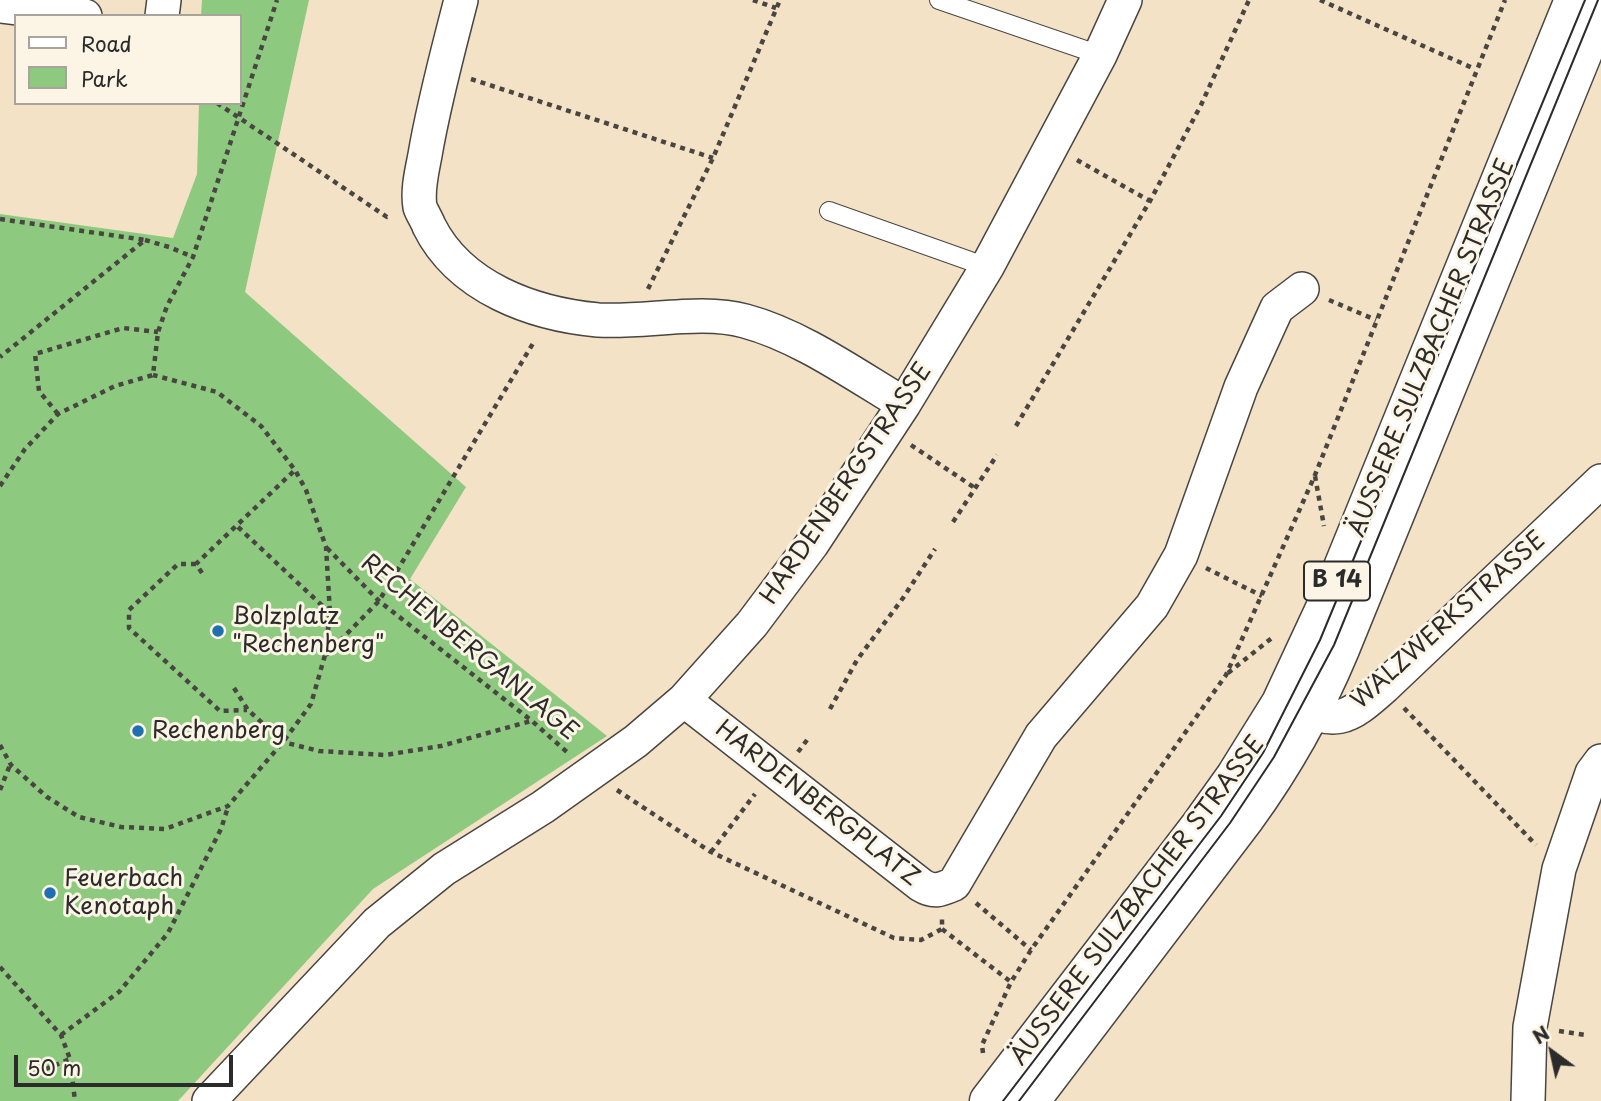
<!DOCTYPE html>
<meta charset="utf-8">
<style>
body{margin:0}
#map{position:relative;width:1601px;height:1101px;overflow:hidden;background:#f3e2c6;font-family:"Playpen Sans",sans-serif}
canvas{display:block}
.legend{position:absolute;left:14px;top:14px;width:228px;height:91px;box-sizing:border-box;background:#fcf5e5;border:2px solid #a8a49b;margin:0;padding:9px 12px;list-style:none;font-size:21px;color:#2b2b2b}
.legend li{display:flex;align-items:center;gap:14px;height:35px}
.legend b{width:35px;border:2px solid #a8a49b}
.north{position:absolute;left:1517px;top:1017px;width:70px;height:70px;-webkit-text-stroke:5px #fcf5e5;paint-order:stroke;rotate:327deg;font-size:19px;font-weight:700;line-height:28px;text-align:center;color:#2b2b2b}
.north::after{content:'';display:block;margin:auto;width:24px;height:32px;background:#2b2b2b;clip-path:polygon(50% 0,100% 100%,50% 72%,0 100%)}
.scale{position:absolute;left:14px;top:1055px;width:219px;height:32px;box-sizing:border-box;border:4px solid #2b2b2b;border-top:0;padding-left:9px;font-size:21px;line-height:24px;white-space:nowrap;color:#2b2b2b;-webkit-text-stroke:5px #fcf5e5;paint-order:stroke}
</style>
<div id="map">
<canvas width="1601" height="1101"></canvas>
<ul class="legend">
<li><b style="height:9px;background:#fff"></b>Road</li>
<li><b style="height:19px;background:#8dca80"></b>Park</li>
</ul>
<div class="north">N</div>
<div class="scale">50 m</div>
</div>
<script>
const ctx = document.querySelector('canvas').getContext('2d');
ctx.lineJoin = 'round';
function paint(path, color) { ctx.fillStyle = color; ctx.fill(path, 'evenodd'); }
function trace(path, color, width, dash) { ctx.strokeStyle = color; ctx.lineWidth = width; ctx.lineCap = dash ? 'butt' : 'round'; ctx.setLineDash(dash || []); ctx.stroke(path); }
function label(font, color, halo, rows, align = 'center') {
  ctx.font = font + ' "Playpen Sans",sans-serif'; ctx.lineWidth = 6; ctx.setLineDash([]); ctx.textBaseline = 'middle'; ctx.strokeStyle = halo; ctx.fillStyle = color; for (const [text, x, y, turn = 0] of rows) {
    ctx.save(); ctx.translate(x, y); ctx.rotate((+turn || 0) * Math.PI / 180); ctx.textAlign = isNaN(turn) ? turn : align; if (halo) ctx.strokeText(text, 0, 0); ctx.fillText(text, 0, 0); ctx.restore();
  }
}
paint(new Path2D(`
 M202 0H309L245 292 466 487 410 579 607 736 373 889 178 1101H0V214L173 238 197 174 199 103H240V16H201Z`), '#8dca80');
const lane = new Path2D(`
 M939 0 1100 55
 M829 211 987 267`);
const street = new Path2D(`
 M461 0C448 51 434 102 425 155 422 171 417 190 420 207 422 213 427 220 429 226 460 288 533 314 598 320 644 323 702 309 745 321 801 336 855 375 904 404
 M0 6 85 16
 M162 16 164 0
 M684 700 921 885C934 893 940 890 954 884L1041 736 1152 606 1181 555 1241 387 1277 308 1302 289
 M1289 702C1336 727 1347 720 1384 687L1601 481
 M209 1101 377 923 444 869 543 807 636 741 684 700 752 624 812 544 904 404 987 267 1100 55 1125 0
 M1528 1101 1530 1027 1559 869 1592 773 1601 761`);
const primary = new Path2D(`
 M989 1101 1200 826 1235 777 1281 703 1335 587 1574 0
 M1030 1101 1245 818C1283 766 1315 709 1340 649L1601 8`);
trace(lane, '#494642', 20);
trace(street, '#494642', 36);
trace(primary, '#494642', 41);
trace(new Path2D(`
 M753 0 776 8
 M1320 0 1475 69
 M471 79 713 158
 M217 103 387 217 391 216
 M1077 160 1150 201
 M0 219 145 240 0 357
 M145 240 169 247 193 257
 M648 289 713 158 780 0
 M1329 300 1376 320
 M58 414 39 391 35 354 123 328 158 332
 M1016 426 1150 201 1201 105 1249 0
 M911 445 975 488
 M1315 476 1324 526
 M0 486 25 449 58 414 115 386 153 375 158 332 167 306 193 257 277 0
 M953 522 997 455
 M238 527 329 612
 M327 548 379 601 532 721 568 753
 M196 564H178L129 610V628L220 711 247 710
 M1206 568 1262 596
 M202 573 196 564 295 470
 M326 655 379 601 535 340
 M1228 673 1273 637
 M234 688 248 710 283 742 319 751 385 755 441 746 531 721
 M1404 708 1536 845
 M830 709 857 660 903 598 935 549
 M0 745 11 765 47 797 79 817 121 827 165 829 228 806 283 742 311 704 325 655 330 613 326 547 306 490 295 470 261 426 217 392 153 375
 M798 752 810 736
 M0 790 10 765
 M617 790 711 852 894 938 921 940 942 929V919
 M711 852 755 794
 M976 903 1031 950
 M942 929 1011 982
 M0 967 61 1035 70 1059 75 1101
 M1559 1031 1586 1035
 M61 1035 119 992 168 933 221 829 228 807
 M983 1053 982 1045 1011 982 1031 950 1226 675 1315 475 1505 0
 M36 1073 70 1059`), '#494642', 4.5, [5, 5]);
trace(lane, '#fff', 18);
trace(street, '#fff', 33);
trace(primary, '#fff', 38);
trace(new Path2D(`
 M1003 1101 1221 816 1263 753 1320 640 1585 0
 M1019 1101 1230 823 1274 757 1334 645 1598 0`), '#2b2b2b', 2);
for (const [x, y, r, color] of [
 [218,631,7,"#1f6fb2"],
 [138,731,7,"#1f6fb2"],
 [50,893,7,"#1f6fb2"]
]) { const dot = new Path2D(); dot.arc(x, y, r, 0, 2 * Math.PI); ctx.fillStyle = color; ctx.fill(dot); trace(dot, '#fcf5e5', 2.5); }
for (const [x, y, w] of [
 [1337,581,66]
]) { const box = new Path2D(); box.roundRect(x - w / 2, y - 19.5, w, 39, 5); ctx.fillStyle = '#fcf5e5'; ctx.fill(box); trace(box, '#2b2b2b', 2); }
label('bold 23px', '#2b2b2b', null, [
 ["B 14",1337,581]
]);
label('24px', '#2b2b2b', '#fcf5e5', [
 ["ÄUSSERE SULZBACHER STRASSE",1432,348,-68],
 ["HARDENBERGSTRASSE",847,484,-56],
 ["WALZWERKSTRASSE",1449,621,-42],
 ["RECHENBERGANLAGE",469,648,40],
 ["HARDENBERGPLATZ",817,804,38],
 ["ÄUSSERE SULZBACHER STRASSE",1138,901,-53]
]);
label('24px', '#2b2b2b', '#fcf5e5', [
 ["Bolzplatz",232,617],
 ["\"Rechenberg\"",232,645],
 ["Rechenberg",152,731],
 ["Feuerbach",64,879],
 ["Kenotaph",64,907]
], 'left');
</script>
